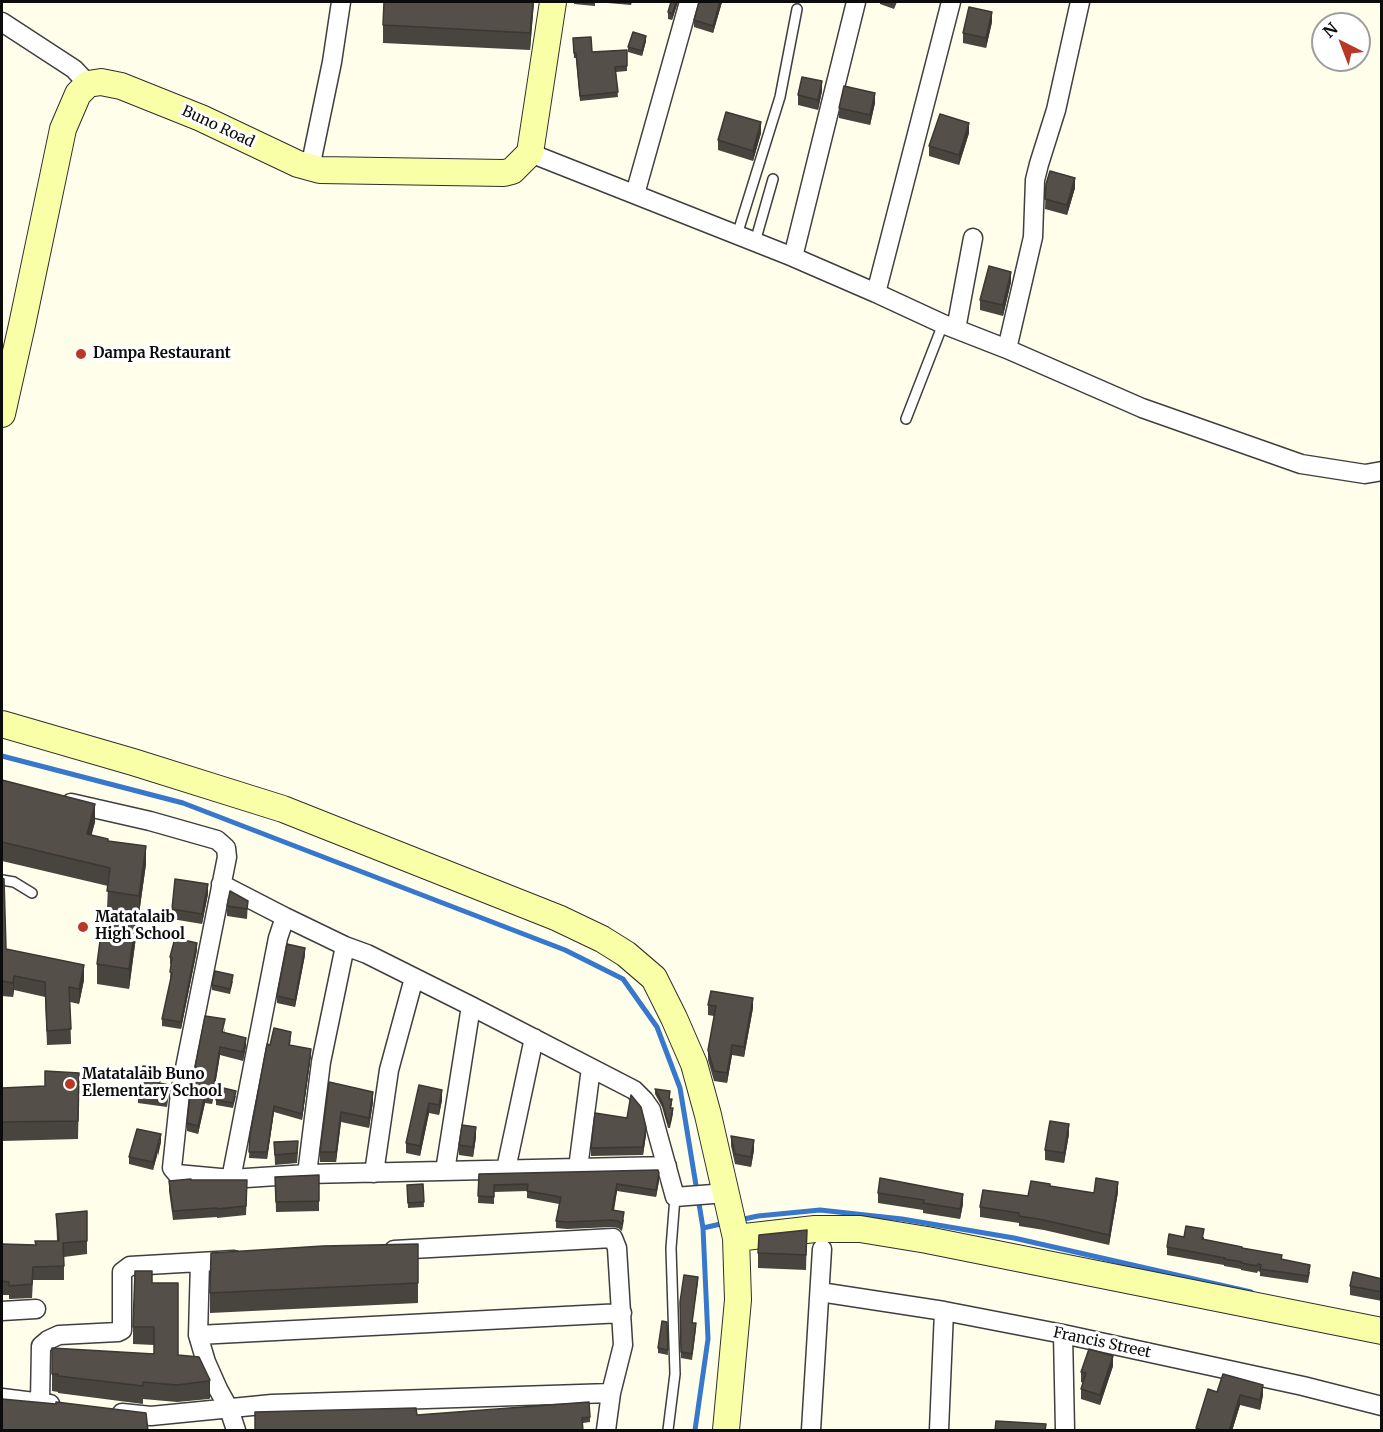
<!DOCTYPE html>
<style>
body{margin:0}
#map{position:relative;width:1383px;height:1432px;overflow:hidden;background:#fffeeb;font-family:Merriweather,serif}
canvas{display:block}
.frame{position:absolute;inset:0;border:3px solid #0c0c0c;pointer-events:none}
.north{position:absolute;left:1311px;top:12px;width:60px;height:60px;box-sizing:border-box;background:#fff;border:2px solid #9e9e9e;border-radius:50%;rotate:318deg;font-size:16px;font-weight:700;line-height:24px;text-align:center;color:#0c0c0c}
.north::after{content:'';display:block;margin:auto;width:21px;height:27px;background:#bb3725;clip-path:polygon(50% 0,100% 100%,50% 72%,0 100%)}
</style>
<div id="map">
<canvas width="1383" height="1432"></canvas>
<div class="frame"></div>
<div class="north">N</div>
</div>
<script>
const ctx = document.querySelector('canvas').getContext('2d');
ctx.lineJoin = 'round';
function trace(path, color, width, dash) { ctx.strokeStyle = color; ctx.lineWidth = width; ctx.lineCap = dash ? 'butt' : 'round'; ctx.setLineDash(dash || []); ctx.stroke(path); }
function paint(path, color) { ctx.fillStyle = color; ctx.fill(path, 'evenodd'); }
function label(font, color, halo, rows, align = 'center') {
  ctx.font = font + ' Merriweather,serif'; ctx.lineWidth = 6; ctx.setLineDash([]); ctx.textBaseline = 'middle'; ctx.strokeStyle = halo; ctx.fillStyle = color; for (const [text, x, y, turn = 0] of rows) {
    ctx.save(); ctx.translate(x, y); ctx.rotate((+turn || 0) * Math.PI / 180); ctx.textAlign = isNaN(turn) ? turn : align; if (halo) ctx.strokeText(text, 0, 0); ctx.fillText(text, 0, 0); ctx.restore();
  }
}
trace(new Path2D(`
 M2 756 183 803 565 950 623 979 657 1027 680 1088 703 1228 708 1339 695 1430
 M744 1219 758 1216 820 1210 902 1219 1014 1238 1251 1292
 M703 1228 725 1223`), '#3778cc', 5);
const lane = new Path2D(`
 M737 235 780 97 797 9
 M755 242 773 179
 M906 419 943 324
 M2 880 14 882 32 893
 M668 1430 675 1374 671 1248 675 1197`);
const street = new Path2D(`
 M2 22 74 69 88 84
 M530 153 793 257 876 293 943 324 1007 349 1142 408 1301 464 1365 474 1382 471
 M310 168 332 62 341 2
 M635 194 689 2
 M793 257 856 2
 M876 293 951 2
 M956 329 973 238
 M1007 349 1033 237 1035 180 1039 164 1056 110 1080 2
 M71 803 150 821 217 840 226 848 227 857 180 1093 172 1168 177 1174 231 1179 307 1174 667 1166
 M221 884 285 917 345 946 367 954 471 1006 634 1090 644 1100 651 1110 675 1197 726 1193
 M578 1168 591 1068
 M506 1169 534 1038
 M445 1171 471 1006
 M374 1173 389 1070 414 978
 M307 1174 321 1062 345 946
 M231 1179 278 938 285 917
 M394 1250 613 1238 617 1248 623 1345 611 1393 606 1430
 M200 1262 198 1335 206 1362 218 1389 229 1409 236 1430
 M820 1292 944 1311 1063 1334 1303 1386 1382 1406
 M2 1311 36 1309
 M1063 1334 1065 1430
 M198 1335 622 1313
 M2 1398 50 1404
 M40 1402 41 1346 48 1340 59 1335 118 1332 122 1330V1272L130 1266 234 1260
 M122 1413 151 1416 272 1404 611 1393
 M811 1430 822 1249
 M939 1430 944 1311`);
const secondary = new Path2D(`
 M2 414 22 325 63 129 78 94 88 84 101 82 121 86 201 118 298 164 320 170 504 173 512 171 530 153 553 2
 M2 724 133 762 283 809 558 918 602 939 626 954 654 978 674 1018 694 1064 708 1115 736 1238 738 1300 726 1430
 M736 1238 815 1229H860L927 1240 1382 1331`);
trace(lane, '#3f3f3f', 12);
trace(street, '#3f3f3f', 21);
trace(secondary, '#2e2e2e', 28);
trace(lane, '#fff', 9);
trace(street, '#fff', 18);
trace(secondary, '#f9ffa6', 26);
paint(new Path2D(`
 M534 2 530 50 383 43V25Z
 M574 2H595V6L574 4Z
 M596 2H632L631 5Z
 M671 2H678L672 20 668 19V12Z
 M722 2 713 33 694 27V20Z
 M880 2H897L894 9 880 4Z
 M992 22 986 48 963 43V33Z
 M573 38 592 52 627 66V71L616 72 618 97 580 101 576 58H574Z
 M646 41 642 56 628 52V47Z
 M822 91 818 110 798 105V95Z
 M875 103 870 125 839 118V108Z
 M761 133 753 161 718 150V140Z
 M969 133 959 165 929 156V146Z
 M1046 184 1075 188 1067 215 1045 209Z
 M1011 282 1003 316 980 310V300Z
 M2 780 95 822 91 835 108 841 146 864 139 914 107 909 108 886 2 861Z
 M2 878 6 949 84 980 79 1004 70 1002 71 1044 47 1045 45 997 14 990 13 997 2 996Z
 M208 894 202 924 172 919V909Z
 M248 901 247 919 227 916V906Z
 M136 937 129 989 97 984V964Z
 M197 950 181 1029 162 1026V1019L171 979H170L171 964H170V957Z
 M305 955 295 1007 277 1003V996Z
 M233 981 230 994 212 990V985Z
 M708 1005 753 1008 744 1057 732 1055 727 1083 714 1081 708 1060V1050L714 1016 708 1015Z
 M225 1028 224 1033 246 1046 243 1061 220 1055 212 1104 205 1103 198 1134 187 1131V1123Z
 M291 1038 290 1045 311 1055 302 1120 274 1112 267 1159 249 1158 250 1135Z
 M158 1077V1081L169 1094 167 1107 138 1103V1094Z
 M329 1082 373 1102 369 1128 341 1122 336 1162H320V1152Z
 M419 1085 442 1100 439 1115 429 1113 420 1156 406 1153V1143Z
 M2 1088 79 1091 78 1139 2 1141Z
 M655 1089 669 1099 672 1104 671 1108 673 1114 670 1128H668L662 1107 655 1094Z
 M236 1096 233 1108 216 1105V1100Z
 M1069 1134 1064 1163 1045 1160V1150Z
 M646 1135 643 1155 591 1156V1148Z
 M731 1136 754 1150 751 1167 735 1164 731 1146Z
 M476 1137 473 1157 459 1155V1145Z
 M161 1142 153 1170 129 1164V1157Z
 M274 1142 298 1152 297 1163 275 1165Z
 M479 1174 659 1181 656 1197 617 1191 614 1211 624 1220 622 1231 618 1228 612 1227 567 1229 556 1228V1221L559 1204 527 1198V1191L494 1192V1204L478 1203Z
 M319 1175V1211L276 1212 275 1177Z
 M191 1180 247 1190 246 1215 217 1218V1217L173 1220 169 1191V1181Z
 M423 1184 424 1207 408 1208 407 1185Z
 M1050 1186 1094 1193 1118 1192 1109 1245 1044 1230 1019 1226V1223L980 1217V1207L1028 1196Z
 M878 1193 963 1204 960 1219 923 1213V1210L878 1203Z
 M87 1211V1254L64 1257V1280H33L32 1298 9 1299V1295H2V1244L36 1245 57 1241 56 1214Z
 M807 1230 806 1270 758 1268V1253Z
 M1184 1237H1204V1240L1282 1259 1310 1272 1308 1283 1260 1276V1272L1258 1271 1257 1273 1241 1270V1269L1224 1266V1265L1167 1255V1247Z
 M418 1244V1303L210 1313V1293Z
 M1382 1279V1301L1350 1295V1286Z
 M698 1282 692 1323 696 1328 692 1360 681 1358 680 1302Z
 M152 1283 178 1355 210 1380V1398L209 1399 177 1402 143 1399V1404L58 1393V1392L52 1391V1348L154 1354V1345L133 1344V1327Z
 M667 1322 668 1355 658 1353V1348Z
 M1113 1366 1100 1405 1081 1399V1389L1083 1383 1081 1382V1372Z
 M1217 1392 1263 1395 1260 1410 1240 1405 1232 1431H1196V1428Z
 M417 1415 590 1417V1422L583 1423Z`), '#48443e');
paint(new Path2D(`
 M533 2H534L530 50V33Z
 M676 2H678L672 20V14Z
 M720 2H722L713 33V26Z
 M992 12V22L986 48V38Z
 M646 36V41L642 56V51Z
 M822 81V91L818 110V100Z
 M875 93V103L870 125V115Z
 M761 122V133L753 161V151Z
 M969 123V133L959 165V155Z
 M1075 178V188L1067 215V205Z
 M1011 272V282L1003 316V305Z
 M95 804V822L87 853V834Z
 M146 846V864L139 914V896Z
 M208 884V894L202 924V914Z
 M136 917V937L129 989V969Z
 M197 943V950L181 1029V1022Z
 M305 948V955L295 1007V1000Z
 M84 965V980L79 1004V989Z
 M14 976V990L13 997V983Z
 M753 998V1008L744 1057V1047Z
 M246 1038V1046L243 1061V1052Z
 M732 1045V1055L727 1083V1073Z
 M220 1047V1055L212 1104V1096Z
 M311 1049V1055L302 1120V1114Z
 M442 1090V1100L439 1115V1105Z
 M373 1092V1102L369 1128V1118Z
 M205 1095V1103L198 1134V1126Z
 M429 1103V1113L420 1156V1146Z
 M274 1106V1112L267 1159V1152Z
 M341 1112V1122L336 1162V1152Z
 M1069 1124V1134L1064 1163V1153Z
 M476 1127V1137L473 1157V1147Z
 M646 1127V1135L643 1155V1147Z
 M161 1134V1142L158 1156V1148Z
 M754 1140V1150L751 1167V1157Z
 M157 1148V1155L153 1170V1162Z
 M659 1173V1181L656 1197V1190Z
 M1118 1182V1192L1109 1245V1235Z
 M617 1184V1191L612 1218V1210Z
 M963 1194V1204L960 1219V1209Z
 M1113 1356V1366L1100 1405V1395Z
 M210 1380V1398L209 1399V1381Z
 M1263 1385V1395L1260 1410V1400Z
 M1240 1395V1405L1232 1431H1229Z`), '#3b3732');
const building = new Path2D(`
 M384 2H533L530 33 383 25Z
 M671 2H676L672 14 668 12Z
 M699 2H720L713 26 694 20Z
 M969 7 992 12 986 38 963 33Z
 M633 32 646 36 642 51 628 47Z
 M591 37 592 52 627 50V66L615 67 618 92 580 96 576 53H574L573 38Z
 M802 77 822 81 818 100 798 95Z
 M844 86 875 93 870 115 839 108Z
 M726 112 761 122 753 151 718 140Z
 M940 114 969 123 959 155 929 146Z
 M1050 171 1075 178 1067 205 1045 199 1046 184Z
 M989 266 1011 272 1003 305 980 300Z
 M2 780 95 804 87 834 108 839V841L146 846 139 896 107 891 110 868 2 842Z
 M2 878 4 879 6 949 84 965 79 989 69 987 71 1029 47 1031 45 982 14 976 13 983 2 981Z
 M175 879 208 884 202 914 172 909Z
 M230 891 248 901 247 909 227 906Z
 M104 910 136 917 129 969 97 964Z
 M175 938 197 943 181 1022 162 1019 172 973 170 972 172 958 170 957Z
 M287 944 305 948 295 1000 277 996Z
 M215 971 233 975 230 989 212 985Z
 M711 991 753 998 744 1047 732 1045 727 1073 714 1071 708 1050 716 1006 708 1005Z
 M205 1016 225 1019 222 1032 246 1038 243 1052 220 1047 212 1096 205 1095 198 1126 187 1123 191 1087Z
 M274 1028 291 1032 289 1045 311 1049 302 1114 274 1106 267 1152H249L250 1135 267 1044 270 1045Z
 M143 1066 158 1068 156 1081H160L159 1083 169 1085 167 1098 138 1094Z
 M45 1071 79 1073 78 1121 2 1122V1088L45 1086Z
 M329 1082 373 1092 369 1118 341 1112 336 1152H320Z
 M419 1085 442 1090 439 1105 429 1103 420 1146 406 1143Z
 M219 1087 236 1091 233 1103 216 1100Z
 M655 1089 670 1091 669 1099H672L670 1108H673L670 1123H668L662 1102Z
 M631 1095 641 1107 646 1127 643 1147 591 1148 595 1113 627 1118Z
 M1050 1121 1069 1124 1064 1153 1045 1150Z
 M462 1125 476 1127 473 1147 459 1145Z
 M137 1129 161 1134 153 1162 129 1157Z
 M731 1136 754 1140 751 1157 735 1154Z
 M298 1141 297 1153 275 1155 274 1142Z
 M658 1170 659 1173 656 1190 617 1184 612 1210 624 1212 622 1224 618 1221 612 1220 567 1222 556 1221 561 1197 527 1191 528 1184 494 1185V1197L478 1196 479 1174Z
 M319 1175V1201L276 1202 275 1177Z
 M880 1178 963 1194 960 1209 923 1203 924 1200 878 1193Z
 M1096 1178 1118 1182 1109 1235 1044 1220 1019 1216V1213L980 1207 983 1190 1028 1196 1031 1181 1050 1184V1186L1094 1193Z
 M191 1179V1180H247L246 1206 217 1209V1208L173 1211 169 1181Z
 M423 1184 424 1202 408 1203 407 1185Z
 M87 1211V1241L63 1243 64 1266 33 1267 32 1284 9 1286V1282L2 1281V1244L36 1245 35 1241H59L56 1214Z
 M1186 1226 1204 1229 1202 1239 1242 1247V1248L1282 1255 1281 1259 1310 1265 1308 1276 1260 1269 1261 1265 1258 1264 1257 1266 1241 1263 1242 1262 1224 1259 1225 1258 1167 1247 1169 1234 1184 1237Z
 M807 1230 806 1255 758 1253 759 1235Z
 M418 1244V1283L210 1293 211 1253 323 1246Z
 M135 1271H152V1283H178V1355L199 1357 210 1380 209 1381 177 1385 143 1382V1386L58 1376V1374H52V1348L154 1354V1327H133Z
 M1353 1272 1382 1279V1292L1350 1286Z
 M684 1275 698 1277 692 1323H696L692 1354 681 1352 680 1302Z
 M662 1321 667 1322 668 1350 658 1348Z
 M1089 1349 1113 1356 1100 1395 1081 1389 1086 1373 1081 1372Z
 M1223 1374 1263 1385 1260 1400 1240 1395 1229 1431H1204L1196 1428 1208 1389 1217 1392Z
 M2 1399 56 1404V1402L146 1413 148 1431H2Z
 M589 1402 590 1417 582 1418 583 1431H255V1412L416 1408 417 1415Z
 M996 1421 1046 1424 1045 1431H995Z`);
paint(building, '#544f48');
trace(building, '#3b3732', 1.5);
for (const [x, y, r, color] of [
 [81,354,6,"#bb3725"],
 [83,927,6,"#bb3725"],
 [70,1084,6,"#bb3725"]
]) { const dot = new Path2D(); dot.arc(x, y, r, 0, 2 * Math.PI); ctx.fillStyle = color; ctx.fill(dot); trace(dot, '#fff', 2); }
label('15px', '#0c0c0c', '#fff', [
 ["Buno Road",218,127,25],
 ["Francis Street",1102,1343,12]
]);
label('bold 15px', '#0c0c0c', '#fff', [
 ["Dampa Restaurant",93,354],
 ["Matatalaib",95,918],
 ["High School",95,935],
 ["Matatalaib Buno",82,1075],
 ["Elementary School",82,1092]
], 'left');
</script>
